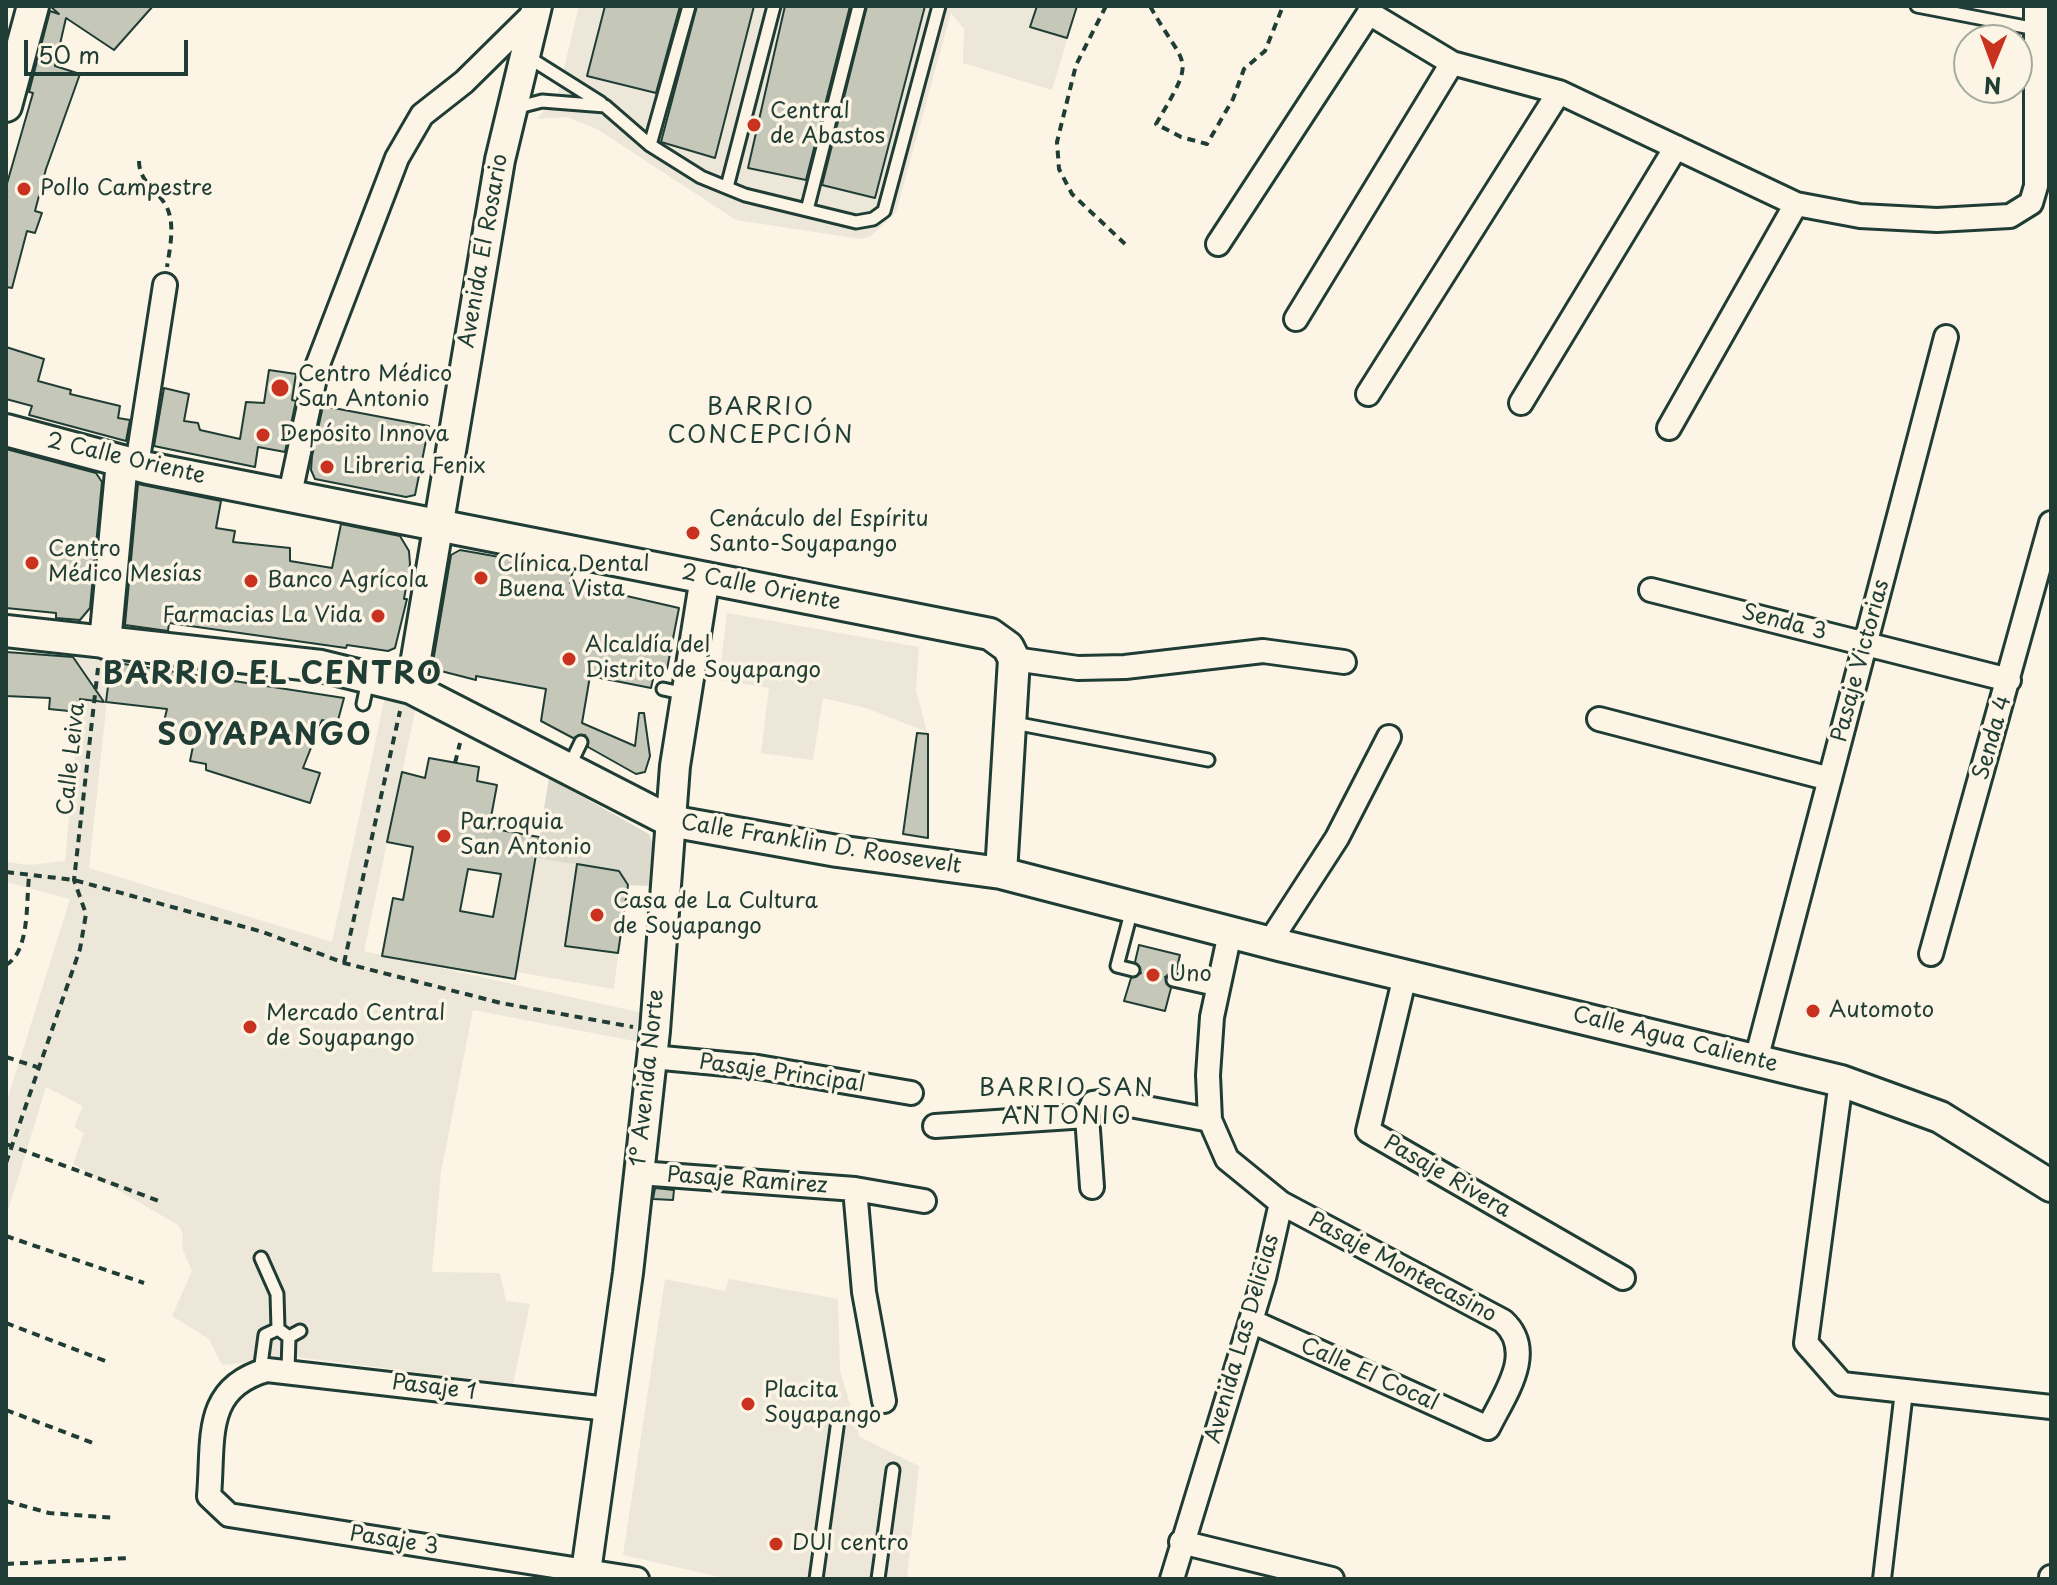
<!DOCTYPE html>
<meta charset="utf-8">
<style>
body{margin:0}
#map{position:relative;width:2057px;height:1585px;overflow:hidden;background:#fcf5e5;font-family:"Playpen Sans",sans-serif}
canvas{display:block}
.frame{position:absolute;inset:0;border:8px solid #1f3d34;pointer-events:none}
.north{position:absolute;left:1953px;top:24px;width:80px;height:80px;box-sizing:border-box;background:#fcf5e5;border:2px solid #a4ab9e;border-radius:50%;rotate:181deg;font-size:22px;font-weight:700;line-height:32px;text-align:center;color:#1f3d34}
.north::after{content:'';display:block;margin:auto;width:28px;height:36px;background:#c8321e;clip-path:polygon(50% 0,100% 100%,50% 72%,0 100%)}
.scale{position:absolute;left:24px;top:40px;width:164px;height:36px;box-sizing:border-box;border:4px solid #1f3d34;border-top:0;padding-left:10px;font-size:24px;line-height:28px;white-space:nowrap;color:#1f3d34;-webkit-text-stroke:6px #fcf5e5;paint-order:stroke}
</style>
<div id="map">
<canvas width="2057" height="1585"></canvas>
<div class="frame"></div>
<div class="north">N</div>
<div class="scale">50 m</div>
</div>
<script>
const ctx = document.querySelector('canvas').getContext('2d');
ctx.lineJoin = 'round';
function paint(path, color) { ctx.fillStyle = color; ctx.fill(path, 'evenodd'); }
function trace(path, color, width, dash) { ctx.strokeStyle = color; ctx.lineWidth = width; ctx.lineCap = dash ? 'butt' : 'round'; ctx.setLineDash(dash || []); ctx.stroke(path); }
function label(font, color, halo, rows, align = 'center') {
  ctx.font = font + ' "Playpen Sans",sans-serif'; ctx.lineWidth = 7; ctx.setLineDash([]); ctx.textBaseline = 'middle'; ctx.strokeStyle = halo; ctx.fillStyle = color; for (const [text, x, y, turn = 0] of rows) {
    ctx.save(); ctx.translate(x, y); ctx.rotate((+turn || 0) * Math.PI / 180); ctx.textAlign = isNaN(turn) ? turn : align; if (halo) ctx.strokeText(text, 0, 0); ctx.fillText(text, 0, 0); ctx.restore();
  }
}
paint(new Path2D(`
 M579 6H1077L1052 90 963 63 964 29 951 13 896 212 871 236 861 239 736 220 597 129 567 117 537 119 558 93Z
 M727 613 919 647 916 690 927 732 866 708 823 698 813 760 761 753 769 688 719 680Z
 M73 657 111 662 89 868 332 942 385 697 402 700 416 707 364 951 643 1013 639 1042 473 1010 441 1172 432 1272 500 1273 506 1301 530 1304 513 1384 295 1357 222 1365 209 1339 172 1316 192 1271 182 1248 183 1234 178 1225 73 1164 84 1133 74 1127 83 1106 46 1087 6 1217V1104L70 899 6 882V862L30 865 65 861 82 670Z
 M536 858 577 864 565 946 618 953 614 989 516 972Z
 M665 1279 725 1291 729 1279 838 1299 840 1371 860 1437 919 1466 907 1579H729L623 1555Z`), '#ece7d8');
paint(new Path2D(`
 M549 778 649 834 653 844 649 886 628 885 619 871 536 858Z`), '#dcdacc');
const building = new Path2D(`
 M50 6H153L114 50 66 18 55 66 80 74 46 169 35 211 42 213 35 233 27 231 12 288 6 287V187L33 93 29 92 50 11 59 14Z
 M605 6H680L656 93 587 76Z
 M697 6H754L715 158 661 142Z
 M785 6H850L806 180 748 168Z
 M867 6H925L875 198 822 185Z
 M1037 6H1077L1067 38 1030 27Z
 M6 347 44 359 38 381 71 390 70 394 120 406 118 418 130 420 126 441 29 415 32 406 6 399Z
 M269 370 296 374 292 400 296 401 285 452 258 447 255 467 154 446 164 388 189 394 184 421 198 423 200 430 240 439 246 402 264 403Z
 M323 406 429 426 415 495 406 497 315 479 311 470 312 456Z
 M6 449 96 473 102 482 90 608 80 620 56 618V613L6 608Z
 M138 484 221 501 216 528 235 531 233 542 290 548V561L332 568 341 524 400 536 409 551 410 564 404 599H407L395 648 388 651 347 645 346 648 169 623 168 631 125 625Z
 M460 550 573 570 570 583 679 608 667 669 656 666 651 688 590 676 582 723 635 746 639 713H644L650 756 645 772 636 774 588 747 585 735 573 738 541 721 546 689 476 676V680L437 670 433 662 451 555Z
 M6 652 73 657 104 702 80 699 79 712 49 709 50 698 6 696Z
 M111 662 344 698 337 724 322 720 303 768 320 773 310 803 206 770V764L190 761 194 741 162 730 167 709 106 702Z
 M917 733 928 734V838L903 834Z
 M429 758 479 767 477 781 497 785 489 828 539 837 515 979 382 956 393 898 403 900 413 847 387 842 402 772 425 778ZM468 869 501 874 493 917 460 911Z
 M577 864 619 871 628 885 618 953 565 946Z
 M1139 945 1180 955 1176 972 1165 977 1171 988 1165 1011 1124 1001 1131 978 1141 973 1135 962Z
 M655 1188 674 1190 673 1200 653 1199Z`);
paint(building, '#c5c7b9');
trace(building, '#1f3d34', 2);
const service = new Path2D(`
 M1917 6 2036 29
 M528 57 601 103
 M515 108 542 101 605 106 650 145 701 177 745 195 856 222 873 219 884 211 939 6
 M650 145 689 6
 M727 187 774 6
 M807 210 859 6
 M663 689 686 694
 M363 704 368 680
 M1014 723 1208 760
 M569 767 581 742
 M1132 909 1117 966 1133 970
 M1173 980 1217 990
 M261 1258 277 1294 278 1329
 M278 1329 289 1337 288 1370
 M289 1337 300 1331
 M260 1372 265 1335 278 1329
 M816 1579 838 1420
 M878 1579 893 1470`);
const pedestrian = new Path2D(`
 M1882 1579 1904 1391`);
const minor = new Path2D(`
 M1370 6 1369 13 1452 63 1559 92 1796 204 1860 216 1937 220 2010 216 2031 203 2036 186V6
 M1218 244 1369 13
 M1296 319 1452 63
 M1368 394 1559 92
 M1521 403 1676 147
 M1669 428 1796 204
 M137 465 165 285
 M290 494 318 364 397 158 422 115 464 82 535 12
 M1651 590 2009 680
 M1014 659 1078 668 1125 667 1263 651 1344 662
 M1599 719 1830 779
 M1230 933 1212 1017 1208 1075 1210 1120 1227 1159 1281 1203 1503 1321C1537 1352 1504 1395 1488 1428L1251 1321
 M1269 943 1337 838 1389 737
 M1931 954 2051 523
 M1405 976 1368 1131 1623 1278
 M652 1057 758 1067 911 1093
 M1756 1060 1946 337
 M1841 1081 1806 1343 1842 1384 2051 1407
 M935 1126 1087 1116
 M639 1173 855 1189 924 1201
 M1092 1187 1087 1116 1093 1103 1109 1101 1210 1120
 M855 1189 864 1292 884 1401
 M608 1409 267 1370C202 1388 214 1440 209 1496L229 1515 637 1579
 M1181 1542 1332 1579
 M1172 1579 1264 1278 1281 1203
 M2051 1579V1577`);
const tertiary = new Path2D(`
 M411 688 500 160 537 6
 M585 1579 628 1273 655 1031 675 766 705 577`);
const secondary = new Path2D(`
 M6 106 33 6
 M6 430 148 468 990 634 1008 647 1014 659 1001 873
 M6 631 321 666 411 688 670 821 837 851 1001 873 1279 945 1841 1081 1940 1117 2051 1186
 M105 643 122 461`);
trace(service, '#1f3d34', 17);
trace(pedestrian, '#1f3d34', 22);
trace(minor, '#1f3d34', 28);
trace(tertiary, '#1f3d34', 34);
trace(secondary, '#1f3d34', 36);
trace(new Path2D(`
 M1106 6 1076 65 1057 142 1059 169 1072 194 1125 244
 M1150 6C1186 71 1198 53 1156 124L1181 137 1207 144 1233 99 1244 69 1265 51 1283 6
 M139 161C139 181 155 188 165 204 176 222 170 247 167 267
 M455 763 460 743
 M6 872 74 880 263 932 344 963 501 1003 633 1027
 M344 963 400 711
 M6 965C30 951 26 903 29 877
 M6 1057 37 1067
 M6 1144 159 1201
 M6 1163 80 949 86 914 74 880 98 668
 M6 1236 144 1283
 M6 1323 108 1362
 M6 1410 93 1443
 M6 1501 49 1513 116 1518
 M6 1564 129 1558`), '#1f3d34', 4, [8, 6]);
trace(service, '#fcf5e5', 11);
trace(pedestrian, '#fcf5e5', 16);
trace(minor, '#fcf5e5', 22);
trace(tertiary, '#fcf5e5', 28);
trace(secondary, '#fcf5e5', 30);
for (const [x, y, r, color] of [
 [754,125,8,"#c8321e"],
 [24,189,8,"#c8321e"],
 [280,388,10,"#c8321e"],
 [263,435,8,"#c8321e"],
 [327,467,8,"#c8321e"],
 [693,533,8,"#c8321e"],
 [32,563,8,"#c8321e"],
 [481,578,8,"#c8321e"],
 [251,581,8,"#c8321e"],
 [378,616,8,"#c8321e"],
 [569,659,8,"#c8321e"],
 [444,836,8,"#c8321e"],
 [597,915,8,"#c8321e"],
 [1153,975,8,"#c8321e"],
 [1813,1011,8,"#c8321e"],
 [250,1027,8,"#c8321e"],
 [748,1404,8,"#c8321e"],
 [776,1544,8,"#c8321e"]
]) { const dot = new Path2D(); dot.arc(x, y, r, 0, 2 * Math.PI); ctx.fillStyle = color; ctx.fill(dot); trace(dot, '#fcf5e5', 3); }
label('22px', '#1f3d34', '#fcf5e5', [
 ["Central",770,112],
 ["de Abastos",770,137],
 ["Pollo Campestre",40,189],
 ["Centro Médico",298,375],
 ["San Antonio",298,400],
 ["Depósito Innova",279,435],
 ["Libreria Fenix",343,467],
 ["Cenáculo del Espíritu",709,520],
 ["Santo-Soyapango",709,545],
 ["Centro",48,550],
 ["Médico Mesías",48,575],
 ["Clínica Dental",497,565],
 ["Buena Vista",497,590],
 ["Banco Agrícola",267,581],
 ["Farmacias La Vida",362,616,"right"],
 ["Alcaldía del",585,646],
 ["Distrito de Soyapango",585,671],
 ["Parroquia",460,823],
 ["San Antonio",460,848],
 ["Casa de La Cultura",613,902],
 ["de Soyapango",613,927],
 ["Uno",1169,975],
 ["Automoto",1829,1011],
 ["Mercado Central",266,1014],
 ["de Soyapango",266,1039],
 ["Placita",764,1391],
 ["Soyapango",764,1416],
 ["DUI centro",792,1544]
], 'left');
label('22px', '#1f3d34', '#fcf5e5', [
 ["Avenida El Rosario",484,251,-80],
 ["2 Calle Oriente",126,459,13],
 ["2 Calle Oriente",761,588,11],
 ["Senda 3",1784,623,14],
 ["Pasaje Victorias",1861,661,-75],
 ["Senda 4",1993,738,-74],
 ["Calle Leiva",72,759,-84],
 ["Calle Franklin D. Roosevelt",821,845,9],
 ["Calle Agua Caliente",1675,1040,14],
 ["Pasaje Principal",782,1074,8],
 ["1° Avenida Norte",648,1078,-84],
 ["Pasaje Rivera",1447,1177,30],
 ["Pasaje Ramirez",747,1181,4],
 ["Pasaje Montecasino",1402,1268,28],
 ["Avenida Las Delicias",1243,1339,-74],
 ["Calle El Cocal",1369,1375,24],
 ["Pasaje 1",434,1388,7],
 ["Pasaje 3",394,1541,9]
]);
ctx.letterSpacing = '2px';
label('24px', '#1f3d34', '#fcf5e5', [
 ["BARRIO",761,408],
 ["CONCEPCIÓN",761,436],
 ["BARRIO SAN",1067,1089],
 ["ANTONIO",1067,1117]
]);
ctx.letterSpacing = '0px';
ctx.letterSpacing = '2px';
label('bold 30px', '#1f3d34', '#fcf5e5', [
 ["BARRIO EL CENTRO",273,676],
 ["SOYAPANGO",265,737]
]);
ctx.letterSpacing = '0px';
</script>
